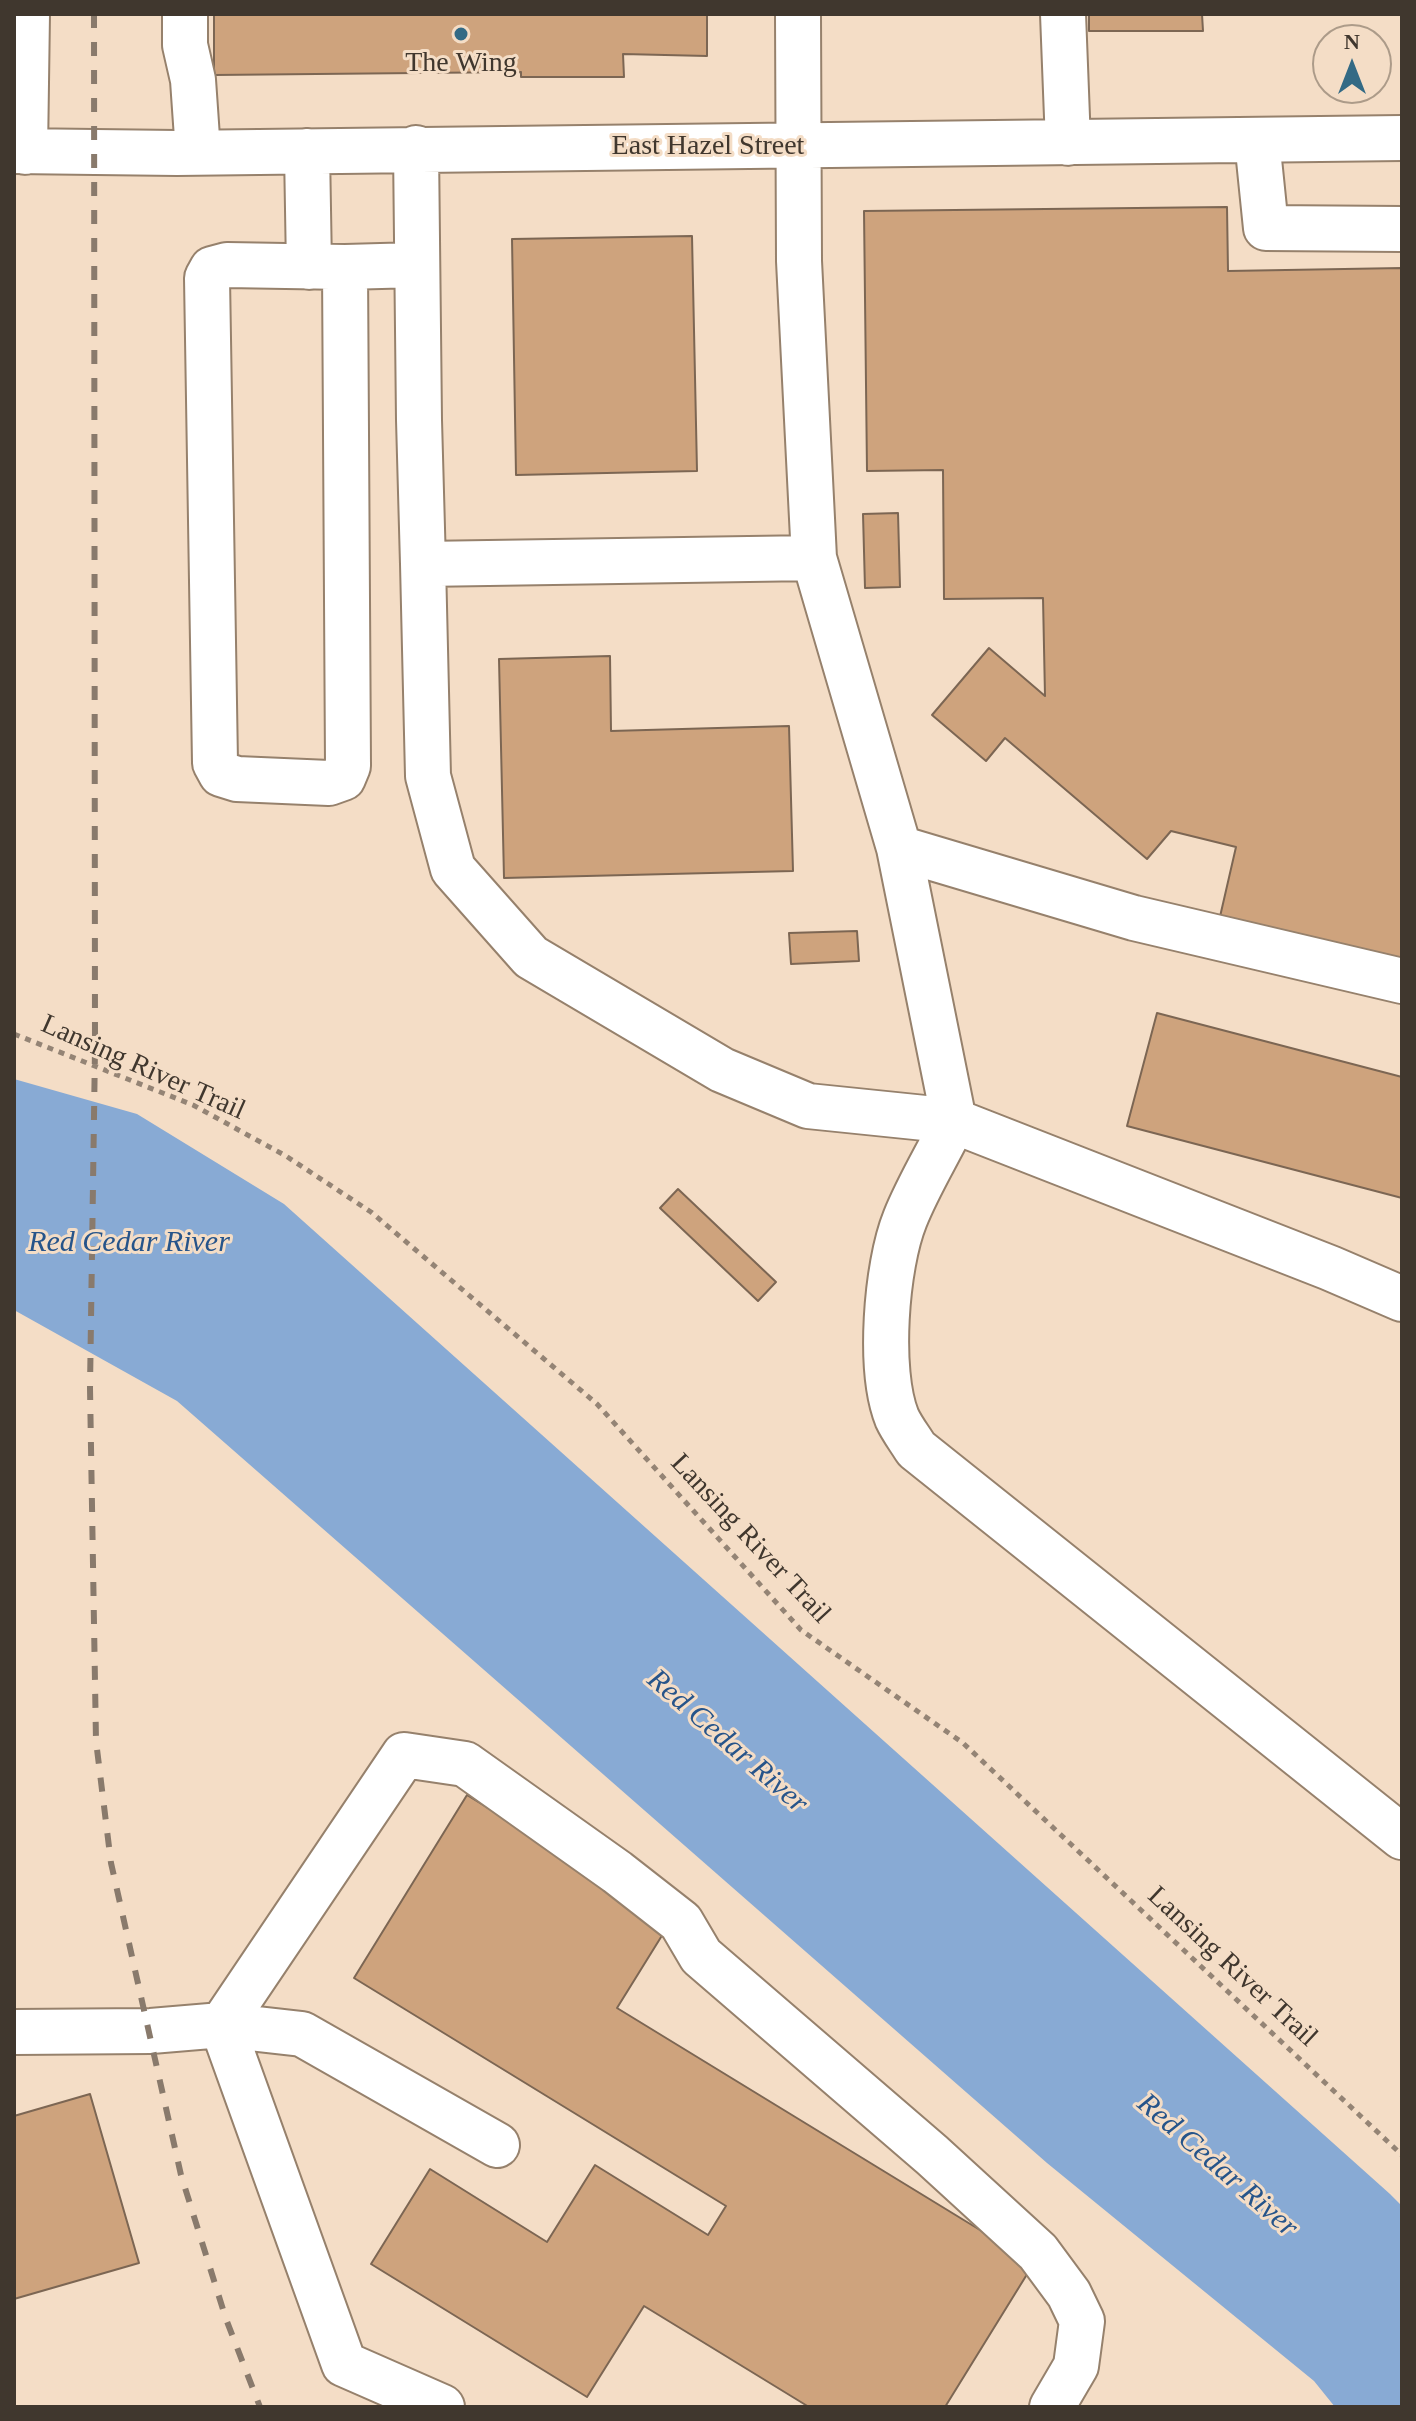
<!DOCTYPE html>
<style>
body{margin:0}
#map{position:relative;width:1416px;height:2421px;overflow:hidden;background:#f4ddc6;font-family:Georgia,serif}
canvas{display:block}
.frame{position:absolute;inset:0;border:16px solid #40372e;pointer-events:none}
.north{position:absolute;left:1312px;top:24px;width:80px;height:80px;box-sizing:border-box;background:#f4ddc6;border:2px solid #ac9b89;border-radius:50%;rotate:0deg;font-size:22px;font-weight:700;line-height:32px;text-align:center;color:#40372e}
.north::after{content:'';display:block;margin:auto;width:28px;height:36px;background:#336a85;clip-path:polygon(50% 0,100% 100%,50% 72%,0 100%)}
</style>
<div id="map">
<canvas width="1416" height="2421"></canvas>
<div class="frame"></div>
<div class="north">N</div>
</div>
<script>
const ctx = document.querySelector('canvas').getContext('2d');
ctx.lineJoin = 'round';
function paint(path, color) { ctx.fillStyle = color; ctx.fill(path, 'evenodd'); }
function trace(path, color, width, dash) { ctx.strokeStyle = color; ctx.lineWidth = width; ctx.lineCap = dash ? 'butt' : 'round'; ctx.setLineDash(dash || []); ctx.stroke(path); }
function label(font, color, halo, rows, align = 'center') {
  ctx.font = font + ' Georgia,serif'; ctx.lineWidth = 6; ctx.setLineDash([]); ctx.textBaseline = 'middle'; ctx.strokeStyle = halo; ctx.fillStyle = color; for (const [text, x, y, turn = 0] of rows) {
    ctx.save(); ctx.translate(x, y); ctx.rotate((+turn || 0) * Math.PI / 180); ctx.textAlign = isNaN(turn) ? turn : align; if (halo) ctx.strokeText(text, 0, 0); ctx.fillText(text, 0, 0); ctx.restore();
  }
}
paint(new Path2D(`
 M14 1079 137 1114 284 1204 1390 2194 1402 2206V2407H1335L1314 2381 1047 2163 177 1401 14 1310Z`), '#88aad4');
const building = new Path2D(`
 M214 14H707V56L623 54 624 77H521V72L214 75Z
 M1089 14H1202L1203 31H1089Z
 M1227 207 1228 271 1402 268V963L1219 921 1236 847 1171 831 1147 859 1005 738 986 761 932 715 989 648 1045 696 1043 598 944 599 943 470 867 471 864 211Z
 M692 236 697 471 516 475 512 239Z
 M898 513 900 587 865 588 863 514Z
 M610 656 611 731 789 726 793 871 504 878 499 659Z
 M857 931 859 961 791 964 789 933Z
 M1157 1013 1402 1077V1198L1127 1126Z
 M678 1189 776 1282 758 1301 660 1208Z
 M467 1795 671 1921 617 2008 1034 2263 945 2407H809L644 2306 587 2397 371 2264 430 2169 547 2242 595 2165 708 2235 726 2206 354 1978Z
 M90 2094 139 2263 14 2299V2116Z`);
paint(building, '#cea37d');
trace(building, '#7c6653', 2);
const minor = new Path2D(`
 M185 14V45L193 80 198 152
 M798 14 799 261 814 558 899 848 954 1121 1330 1268 1402 1299
 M1063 14 1068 143
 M1257 140 1266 228 1402 229
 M416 148 419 420 423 564 814 558
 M14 151 177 153 1402 138
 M307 151 309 267
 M25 152 27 14
 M345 267 227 265 212 269 207 278 215 763 221 774 237 779 329 783 343 778 348 766 345 267 417 265
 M423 564 428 776 453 869 531 957 722 1070 808 1106 954 1121C938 1154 918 1186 905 1219 886 1266 878 1371 897 1418 902 1429 910 1439 916 1449L1402 1837
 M899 848 1134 918 1402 981
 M222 2025 404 1755 465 1764 617 1872 681 1922 701 1956 932 2155 1038 2252 1069 2294 1082 2321 1076 2366 1052 2407
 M222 2025 344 2364 442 2407
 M14 2032 151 2031 222 2025 302 2034 497 2145`);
trace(minor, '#96816c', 48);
trace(new Path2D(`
 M14 1034 193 1105 286 1156 371 1212 597 1404 801 1630 963 1743 1402 2155`), '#948475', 5, [6, 6]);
trace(minor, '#fff', 44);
trace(new Path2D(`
 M94 14 95 1049 90 1388 96 1741 111 1863 181 2175 226 2319 260 2407`), '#897a6c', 6, [14, 14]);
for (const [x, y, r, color] of [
 [461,34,8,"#336a85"]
]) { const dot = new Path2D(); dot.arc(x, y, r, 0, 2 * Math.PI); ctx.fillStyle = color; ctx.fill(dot); trace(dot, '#f4ddc6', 3); }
label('28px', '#40372e', '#f4ddc6', [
 ["The Wing",461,64]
]);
label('28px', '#40372e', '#f4ddc6', [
 ["East Hazel Street",708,147],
 ["Lansing River Trail",143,1068,24],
 ["Lansing River Trail",750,1539,47],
 ["Lansing River Trail",1232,1967,43]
]);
label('italic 30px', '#26548a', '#f4ddc6', [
 ["Red Cedar River",129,1243],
 ["Red Cedar River",727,1742,41],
 ["Red Cedar River",1217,2166,41]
]);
</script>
